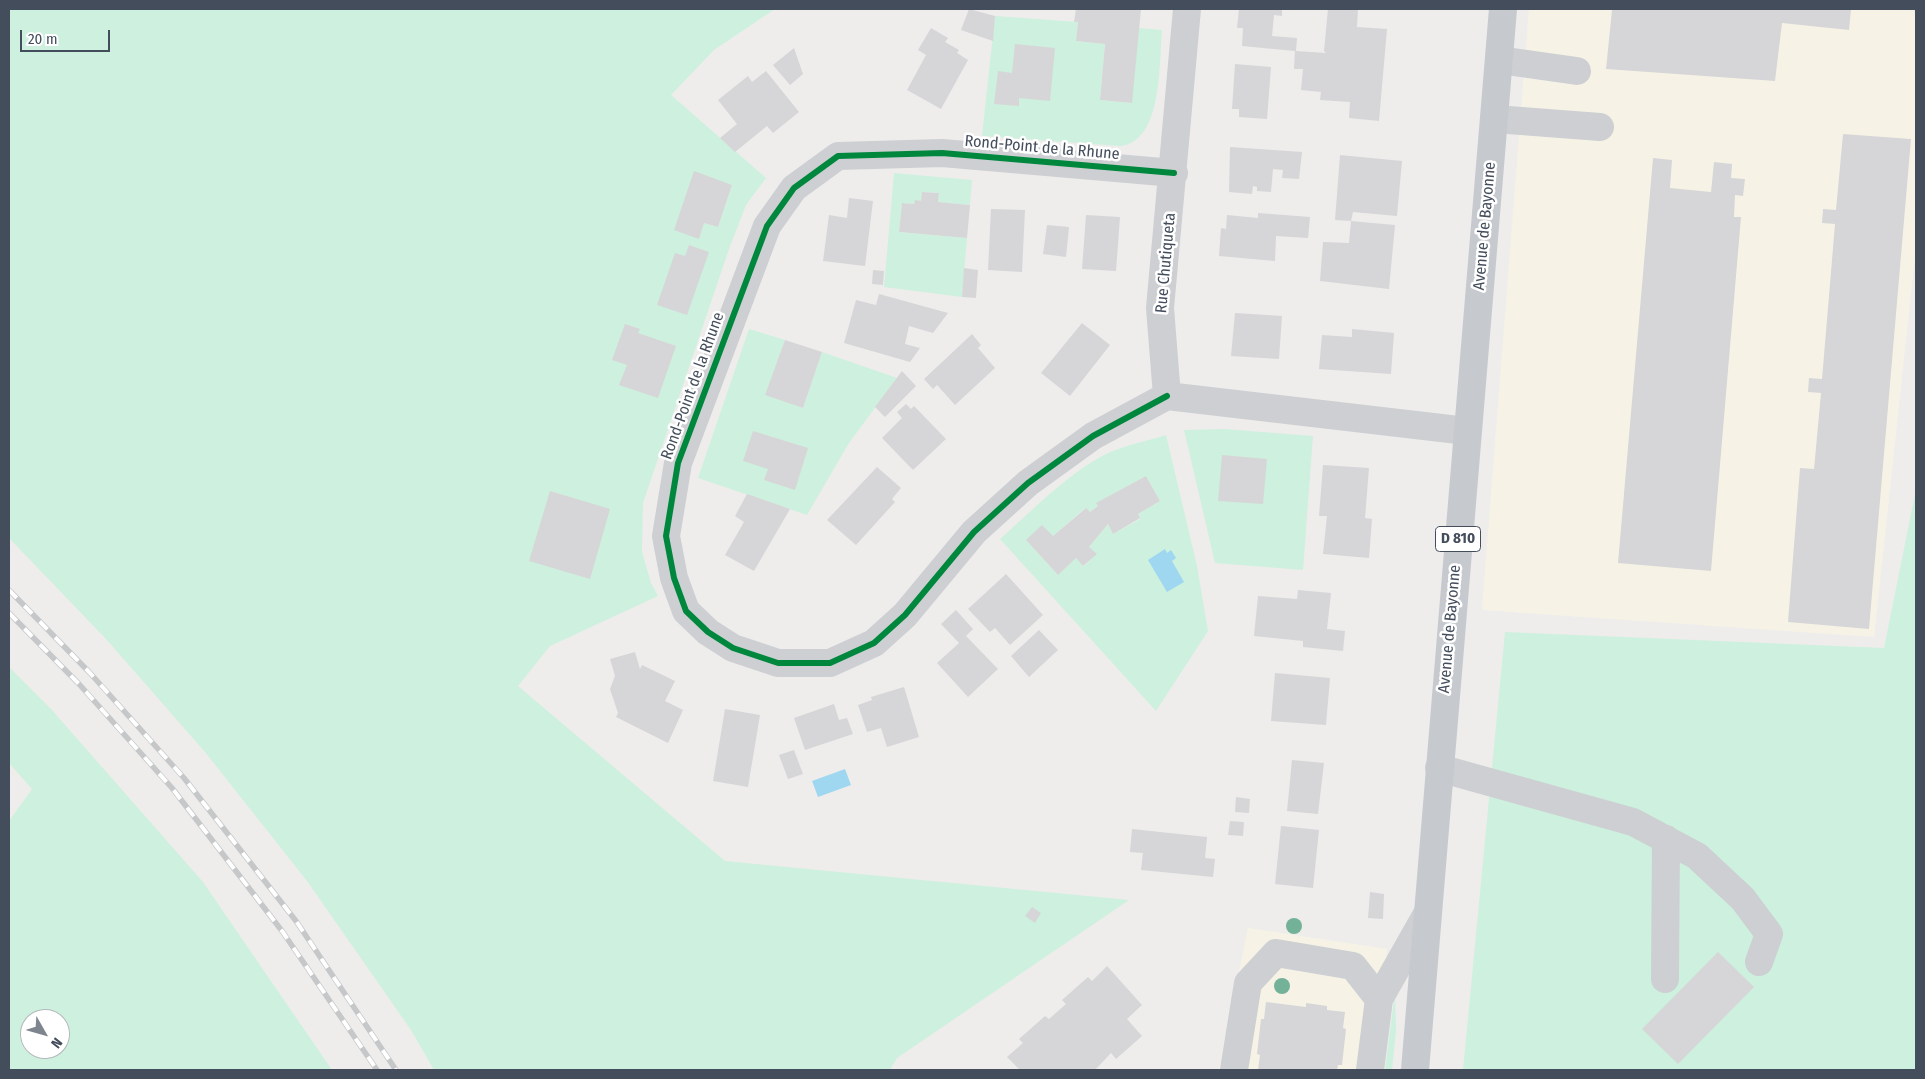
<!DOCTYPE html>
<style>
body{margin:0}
#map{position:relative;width:1925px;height:1079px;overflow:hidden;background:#eeedec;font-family:"Fira Sans Condensed",sans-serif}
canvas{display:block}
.frame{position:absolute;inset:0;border:10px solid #434d5b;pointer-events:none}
.north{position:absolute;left:20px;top:1009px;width:50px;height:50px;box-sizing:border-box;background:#fff;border:1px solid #b4b8bd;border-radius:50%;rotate:128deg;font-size:14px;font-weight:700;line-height:20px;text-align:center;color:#434d5b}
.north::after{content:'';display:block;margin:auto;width:18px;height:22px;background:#7f858e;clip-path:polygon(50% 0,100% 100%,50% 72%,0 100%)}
.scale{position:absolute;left:20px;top:30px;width:90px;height:22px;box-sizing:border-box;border:2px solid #434d5b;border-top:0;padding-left:6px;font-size:15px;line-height:18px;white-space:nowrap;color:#434d5b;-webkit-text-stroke:4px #fff;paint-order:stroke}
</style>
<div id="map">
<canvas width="1925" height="1079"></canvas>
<div class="frame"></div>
<div class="north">N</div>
<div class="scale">20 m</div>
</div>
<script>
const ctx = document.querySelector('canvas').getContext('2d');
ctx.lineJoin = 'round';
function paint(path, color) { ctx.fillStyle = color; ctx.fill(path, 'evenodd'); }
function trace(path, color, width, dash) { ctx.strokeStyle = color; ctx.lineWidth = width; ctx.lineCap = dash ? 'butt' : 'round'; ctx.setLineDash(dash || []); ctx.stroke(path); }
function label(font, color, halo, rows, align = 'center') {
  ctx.font = font + ' "Fira Sans Condensed",sans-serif'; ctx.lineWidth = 5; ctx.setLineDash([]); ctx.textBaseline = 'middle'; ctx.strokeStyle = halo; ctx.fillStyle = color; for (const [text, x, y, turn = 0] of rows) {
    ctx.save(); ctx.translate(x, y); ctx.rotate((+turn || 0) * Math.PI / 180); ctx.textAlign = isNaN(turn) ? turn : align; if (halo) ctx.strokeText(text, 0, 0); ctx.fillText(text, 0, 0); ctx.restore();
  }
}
paint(new Path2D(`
 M1529 9H1913L1916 19V246L1874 637 1482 610Z
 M1248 928 1387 949 1376 1070H1219Z`), '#f6f3e6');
paint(new Path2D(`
 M9 9H775L714 50 671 95 766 178 746 205 729 249 643 503 642 552 651 583 658 596 550 646 518 686 725 861 1129 900 897 1058 890 1070H434L411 1030 307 881 205 752 106 639 9 538ZM694 172 732 185 718 227 704 223 699 239Z
 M995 16 1078 22 1076 41 1105 44 1100 100 1131 103 1138 28 1162 30C1159 62 1163 142 1120 146L982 136Z
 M894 173 972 180 970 205 938 202 939 193 922 192 921 201H915L914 204 902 203 899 232 967 238 962 297 884 287Z
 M749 329 785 340 766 395 803 408 822 352 897 378 849 443 807 515 698 478Z
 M1224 429 1313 436 1303 570 1215 563 1184 430Z
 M1166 435 1197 566 1208 631 1156 711 1000 539C1032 511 1069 472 1108 453 1126 445 1147 441 1166 435ZM1146 476 1160 501 1138 514 1140 519 1113 534 1108 524 1089 547 1096 554 1084 566 1076 558 1058 575 1026 540 1053 536 1085 508 1090 512 1098 506 1097 503Z
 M1916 489V1070H1463L1505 632 1884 648Z
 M9 667 51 709 203 882 332 1070H9V821L32 789 9 763ZM30 1019H60V1049H30Z
 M1395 992 1396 1031 1392 1070H1385Z`), '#cef0de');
paint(new Path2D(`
 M1165 549 1167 553 1171 550 1176 558 1172 561 1184 582 1167 592 1148 560Z
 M845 769 851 785 818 797 812 781Z`), '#9fd7f1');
paint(new Path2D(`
 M969 9 995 16 993 41 961 30Z
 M1076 9H1141L1132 103 1100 100 1105 44 1076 41 1078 22H1074Z
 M1239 9H1282V16L1274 15 1272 36 1297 38 1296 51 1326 53 1324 51 1328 9H1358L1357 27 1387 29 1379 121 1349 118 1350 102 1320 100 1321 92 1301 90 1303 69H1294L1295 51 1242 46 1243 28H1237Z
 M1851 9 1849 30 1782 23 1775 81 1606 69 1612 10Z
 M931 28 948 38 945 42 959 50 957 53 968 60 941 109 907 90 926 55 918 50Z
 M1015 44 1055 48 1050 101 1019 98V106L994 104 998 71 1012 73Z
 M794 48 803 74 790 85 773 65Z
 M1235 64 1271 67 1267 119 1239 117V109H1232Z
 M766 71 799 112 773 133 767 126 735 152 720 138 737 124 718 100 748 76 752 82Z
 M1843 134 1911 139 1869 629 1788 622 1800 468 1814 469 1821 393 1808 392 1809 378 1822 379 1835 224 1822 223 1823 209 1836 210Z
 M1230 147 1302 152 1299 179 1282 178 1283 170 1273 169 1271 192 1257 191V187L1253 186 1252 194 1229 192Z
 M1340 155 1402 161 1397 216 1353 212 1351 221 1335 220Z
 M1653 158 1672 160 1670 188 1711 192 1714 162 1732 164 1731 178 1745 179 1743 196 1735 195 1734 217H1741L1711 571 1618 563Z
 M694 171 732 185 718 227 704 223 699 239 674 230Z
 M922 192 939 193 938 202 970 205 967 238 899 232 902 203 914 204 915 200 921 201Z
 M849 198 873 201 865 266 823 261 829 215 847 218Z
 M991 209 1025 210 1022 272 988 270Z
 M1258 213 1310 217 1308 238 1276 236 1275 261 1219 256 1221 228 1226 229 1227 215 1258 218Z
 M1086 215 1120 217 1116 271 1082 269Z
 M1351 221 1395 225 1389 289 1320 281 1323 242 1349 243Z
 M1047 225 1069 227 1066 257 1043 254Z
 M689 245 709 252 687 315 657 305 675 253 685 256Z
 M964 268 978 270 976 298 962 297Z
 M873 270 884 271 883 285 872 284Z
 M879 294 948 313 933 333 909 326 905 344 920 348 910 362 844 343 856 300 876 305Z
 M1235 313 1282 316 1279 359 1231 356Z
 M1082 323 1110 345 1070 396 1041 373Z
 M625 324 640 329 638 333 676 346 658 398 619 385 627 365 612 360Z
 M1352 329 1394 333 1391 374 1319 369 1322 335 1352 337Z
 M972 334 981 345 978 348 995 368 955 405 937 385 933 389 924 379Z
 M785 340 822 352 803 408 765 395Z
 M902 371 916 386 885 417 875 407Z
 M906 404 911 409 914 406 946 439 913 470 882 438 902 418 897 412Z
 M753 431 808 448 795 490 764 480 768 469 743 461Z
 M1222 455 1267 459 1263 504 1218 501Z
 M1323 465 1369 468 1365 518 1372 519 1369 558 1323 554 1327 516H1319Z
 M877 467 901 488 892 499 895 502 856 545 827 520Z
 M1146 476 1160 501 1138 514 1140 518 1113 534 1108 524 1089 547 1097 554 1083 566 1076 558 1058 575 1026 540 1042 525 1053 536 1086 508 1090 512 1098 506 1096 503Z
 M550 491 610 509 590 579 529 561Z
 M747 494 790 509 754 571 725 555 744 522 735 516Z
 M1006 574 1043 615 1010 645 995 628 990 632 968 609Z
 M1298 590 1331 593 1327 629 1345 631 1343 651 1303 647V641L1254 636 1258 596 1297 599Z
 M956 610 973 629 966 636 998 669 968 697 937 663 959 643 941 624Z
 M1039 630 1058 650 1029 677 1011 656Z
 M635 652 640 669 642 665 675 681 665 701 683 710 668 743 616 717 618 713 610 689 615 676 610 659Z
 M1275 673 1330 678 1326 725 1271 721Z
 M904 687 919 737 887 747 881 728 867 732 858 705 872 700 871 697Z
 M834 704 839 720 847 718 853 734 805 750 794 718Z
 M725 709 760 715 748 787 713 781Z
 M794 750 803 774 788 779 779 755Z
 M1292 760 1324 763 1318 814 1287 811Z
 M1236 797 1250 799 1249 813 1235 812Z
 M1230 821 1244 822 1243 836 1228 835Z
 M1281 826 1319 830 1313 888 1275 884Z
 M1132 829 1207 837 1205 858 1215 859 1213 877 1141 870 1143 853 1130 852Z
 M1370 892 1384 894 1383 919 1368 918Z
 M1032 907 1041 913 1035 923 1025 916Z
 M1718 952 1754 987 1678 1064 1642 1029Z
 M1107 966 1142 1005 1127 1019 1142 1036 1116 1059 1111 1053 1095 1070H1020L1007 1057 1023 1043 1019 1039 1045 1016 1049 1019 1066 1004 1062 1000 1088 977 1092 981Z
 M1266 1002 1306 1007V1003L1327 1006V1010L1345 1012 1343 1028 1346 1029 1342 1065H1338L1337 1070H1258L1260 1055 1257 1054 1261 1019H1264Z`), '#d6d6d8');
trace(new Path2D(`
 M1187 9 1160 308 1167 396 1467 431
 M1499 60 1577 71
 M1495 119 1600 127
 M1167 396 1093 436 1028 483 974 532 905 615 874 643 830 663H778L733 648 708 632 686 611 674 578 666 536 678 463 767 226 794 188 838 156 942 153 1174 173
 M1439 768 1633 822 1697 856 1743 899 1769 934 1759 962
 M1665 979 1666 839
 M1234 1070 1248 983 1276 953 1353 966 1379 999
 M1370 1070 1379 999 1427 914`), '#cdcfd2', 28);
trace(new Path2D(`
 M1415 1070 1503 9`), '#c6c9ce', 28);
const rail = new Path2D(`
 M9 590 90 673 184 778 296 921 396 1070
 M9 613 79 684 172 788 282 931 377 1070`);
trace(rail, '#c5c7c9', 5.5);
trace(rail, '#fff', 4, [11]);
trace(new Path2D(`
 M1167 396 1093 436 1028 483 974 532 905 615 874 643 830 663H778L733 648 708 632 686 611 674 578 666 536 678 463 767 226 794 188 838 156 942 153 1174 173`), '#00873e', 6);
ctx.fillStyle = '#73b299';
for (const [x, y] of [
 [1294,926],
 [1282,986]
]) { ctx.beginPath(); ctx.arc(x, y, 8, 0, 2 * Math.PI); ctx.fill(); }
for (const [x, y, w] of [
 [1458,539,45]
]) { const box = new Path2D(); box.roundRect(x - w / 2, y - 12.5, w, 25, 4); ctx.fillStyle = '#fff'; ctx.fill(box); trace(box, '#434d5b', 1); }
label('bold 15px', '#434d5b', null, [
 ["D 810",1458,539]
]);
label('16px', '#434d5b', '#fff', [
 ["Rond-Point de la Rhune",1042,148,5],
 ["Avenue de Bayonne",1485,226,-85],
 ["Rue Chutiqueta",1166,263,-85],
 ["Rond-Point de la Rhune",693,386,-70],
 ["Avenue de Bayonne",1450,629,-85]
]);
</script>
